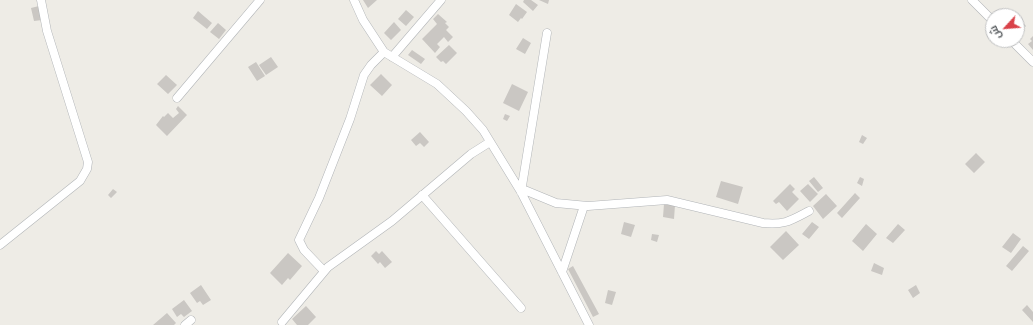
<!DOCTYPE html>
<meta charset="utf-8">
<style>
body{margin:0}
#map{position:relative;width:1033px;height:325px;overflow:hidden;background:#eeece6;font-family:Manrope,Cairo,sans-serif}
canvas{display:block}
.north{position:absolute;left:985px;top:8px;width:40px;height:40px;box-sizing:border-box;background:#fff;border:1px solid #bfc0c1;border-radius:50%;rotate:244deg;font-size:11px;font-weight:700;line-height:16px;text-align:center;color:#5e6265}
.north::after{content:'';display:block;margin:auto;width:14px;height:18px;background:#d94249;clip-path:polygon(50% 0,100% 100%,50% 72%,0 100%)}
</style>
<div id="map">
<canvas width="1033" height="325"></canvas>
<div class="north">ش</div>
</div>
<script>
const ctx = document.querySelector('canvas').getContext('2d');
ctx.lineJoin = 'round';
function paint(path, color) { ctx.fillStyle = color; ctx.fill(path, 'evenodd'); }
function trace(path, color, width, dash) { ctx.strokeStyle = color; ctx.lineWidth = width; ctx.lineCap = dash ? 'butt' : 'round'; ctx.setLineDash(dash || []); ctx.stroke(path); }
paint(new Path2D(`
 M363 0H377L368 8Z
 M524 0H531L538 5 533 11 523 2Z
 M539 0H549L548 4Z
 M516 4 527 12 522 19 521 18 518 22 509 15Z
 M39 6 42 20 34 21 31 8Z
 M406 10 414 17 406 26 398 19Z
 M198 11 212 23 207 29 193 18Z
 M438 14 447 22 445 23 449 27 446 30 453 37 448 42 444 37 437 44 440 47 435 53 422 39 437 24 433 19Z
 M1021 20 1026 26 1023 29 1025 30 1018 37 1017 23Z
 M394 22 401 30 391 40 384 33Z
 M218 23 226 30 219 39 210 32Z
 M1033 36V50L1028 44 1032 41 1030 39Z
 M523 38 531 43 525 54 516 49Z
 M449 45 457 53 446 64 443 61 441 62 436 57Z
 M412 50 425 59 421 64 408 55Z
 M271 57 278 67 266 75 259 65Z
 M256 62 265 76 257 81 248 67Z
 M381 74 392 85 382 96 370 85Z
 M166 75 177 85 168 94 157 84Z
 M512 84 528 92 519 111 503 103Z
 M178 106 187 115 167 136 156 125 163 116 164 117 168 113 173 118 179 113 176 109Z
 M505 114 510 116 507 121 503 119Z
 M420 132 429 142 424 147 420 143 416 146 411 140Z
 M862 135 867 138 863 144 859 142Z
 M976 153 985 162 974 173 965 164Z
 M814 177 823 188 818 192 809 181Z
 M860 177 864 179 862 186 857 183Z
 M721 181 743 187 738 204 716 197Z
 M790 184 795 189 792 192 799 199 787 211 779 202 776 204 773 201Z
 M808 184 818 194 810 202 800 191Z
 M113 189 117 192 111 198 108 195Z
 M855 193 860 198 842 218 837 213Z
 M826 194 837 206 823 219 813 206Z
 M664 204 675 205 674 219 663 217Z
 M624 222 635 225 631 237 621 234Z
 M812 222 819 227 809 239 802 234Z
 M866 224 877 234 863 251 852 241Z
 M898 224 905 230 893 243 886 238Z
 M786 231 799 245 783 260 770 247Z
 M1013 233 1021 239 1011 253 1002 247Z
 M652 234 659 235 657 242 651 240Z
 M1023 246 1029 251 1012 271 1006 266Z
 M376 251 379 254 382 251 392 262 385 268 380 262 378 264 371 256Z
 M288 253 302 266 290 280 288 278 282 285 270 273Z
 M874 263 884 268 882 275 871 271Z
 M573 266 599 314 593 317 568 269Z
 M201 285 211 300 203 305 200 301 197 303 190 293Z
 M916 285 920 293 913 298 908 290Z
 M608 290 616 292 612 305 605 303Z
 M184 300 192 311 184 317 181 314 177 317 172 309Z
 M1027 305 1033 312V322L1022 310Z
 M306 306 316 317 308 325H297L292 319Z
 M167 313 176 323 174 325H153Z`), '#cac7c3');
const street = new Path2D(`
 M354 0 363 20 384 52 437 84 466 111 483 130 521 192 589 325
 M972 0 993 21
 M1011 40 1033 62
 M392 57 441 0
 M177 98 260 0
 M522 189 556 203 588 206 667 200 763 223C785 225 790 221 809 211
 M521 192 547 33
 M422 195 521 308
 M0 245 80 181 87 169 88 162 47 31 41 0
 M324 271 304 250 299 240 319 198 350 119 364 75 371 65 384 52
 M562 272 584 206
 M282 322 328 267 392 221 471 154 490 142
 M185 325 191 320`);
trace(street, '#b1b4b7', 9);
trace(street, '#fff', 8);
</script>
